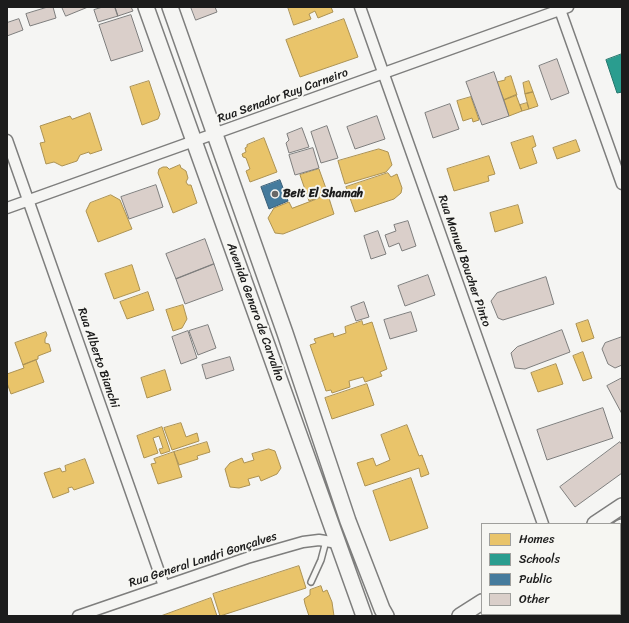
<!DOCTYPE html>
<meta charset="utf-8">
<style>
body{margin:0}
#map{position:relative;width:629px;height:623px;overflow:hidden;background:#f5f5f3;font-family:Sriracha,sans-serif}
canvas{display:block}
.frame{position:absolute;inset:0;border:8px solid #1c1c1c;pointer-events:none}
.legend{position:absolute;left:481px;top:523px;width:140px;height:92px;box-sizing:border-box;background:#f6f6f2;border:1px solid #9f9f9c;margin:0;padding:5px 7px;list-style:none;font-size:12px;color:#1c1c1c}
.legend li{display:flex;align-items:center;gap:8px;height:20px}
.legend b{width:20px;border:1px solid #9f9f9c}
</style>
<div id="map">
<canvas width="629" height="623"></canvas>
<div class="frame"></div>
<ul class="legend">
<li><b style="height:11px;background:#e9c46a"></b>Homes</li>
<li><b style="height:11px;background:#2a9d8f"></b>Schools</li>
<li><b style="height:11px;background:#457b9d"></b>Public</li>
<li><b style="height:11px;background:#dacfca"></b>Other</li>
</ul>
</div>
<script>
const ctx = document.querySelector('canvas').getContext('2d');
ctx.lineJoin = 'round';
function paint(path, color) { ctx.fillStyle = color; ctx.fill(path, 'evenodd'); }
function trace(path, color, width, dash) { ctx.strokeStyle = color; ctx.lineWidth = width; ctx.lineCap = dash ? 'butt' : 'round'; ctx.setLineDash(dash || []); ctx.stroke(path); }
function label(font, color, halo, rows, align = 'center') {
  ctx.font = font + ' Sriracha,sans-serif'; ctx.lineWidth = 4; ctx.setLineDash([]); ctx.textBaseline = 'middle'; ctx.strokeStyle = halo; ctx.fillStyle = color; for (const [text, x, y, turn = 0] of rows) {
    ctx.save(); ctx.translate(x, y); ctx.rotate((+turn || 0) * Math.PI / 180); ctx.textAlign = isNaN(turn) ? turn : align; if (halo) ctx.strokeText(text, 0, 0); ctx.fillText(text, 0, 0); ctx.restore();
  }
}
const homes = new Path2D(`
 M288 7H331L333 12 318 18 315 11 309 14 311 19 294 25Z
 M344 19 358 57 300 77 286 40Z
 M511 76 517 95 504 100 497 82 505 80V78Z
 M149 81 160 114 158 119 142 125 130 87Z
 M529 81 533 92 525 94 523 83Z
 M533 92 538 106 529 109 525 94Z
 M516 95 522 111 509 116 504 100Z
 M471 97 479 120 473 122 472 118 463 121 457 101Z
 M527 103 529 109 522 111 520 105Z
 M90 113 102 150 90 154 89 152 80 155 77 161 62 166 54 162 46 164 40 143 45 142 40 126 70 116 72 119Z
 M533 136 536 146 532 148 537 163 520 169 511 143Z
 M264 138 277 172 250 182 246 171 250 169 246 158 243 157 242 154 246 152 245 148 247 147V145Z
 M576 140 580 151 557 159 553 148Z
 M379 149 388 152 392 165 386 172 345 184 338 161Z
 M489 156 495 174 488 176 489 181 454 191 447 169Z
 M180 165 181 168 183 169 186 171 188 178 186 182 188 185H191L197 203 173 213 158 173 159 169 163 167H167L169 169Z
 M319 169 328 194 309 201 300 175Z
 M388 173 391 177 397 174 402 188 401 193 394 199 355 212 346 187Z
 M111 195 120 200 132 229 98 242 86 211 90 203Z
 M328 195 334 214 283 234 275 233 268 218 274 208 289 202 292 208Z
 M518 205 523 223 495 232 490 213Z
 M132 265 140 290 114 299 105 274Z
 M148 292 154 310 127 319 120 302Z
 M183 305 187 319 182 328 173 331 166 310Z
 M588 320 594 338 582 342 576 324Z
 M362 321 363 325 372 322 387 369 380 372 382 376 365 382 363 377 349 381 350 387 332 393 331 390 326 391 310 345 316 343 314 339 333 333 334 337 346 333 345 327Z
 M46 332 47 335 45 339V343L49 344 51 351 38 356V359L23 365 15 343Z
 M583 352 592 378 583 381 573 356Z
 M36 360 44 382 11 394 7 383V374L24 368 23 365Z
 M556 364 563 384 538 392 531 373Z
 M165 370 171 390 147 398 141 378Z
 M367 384 374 405 332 419 325 398Z
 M181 423 186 437 197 433 199 441 172 450 164 428Z
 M407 425 419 456 422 455 429 474 421 477 419 468 365 486 357 463 373 458 376 466 390 460 381 435Z
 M162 427 170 451 161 454 159 449 163 448 159 436 153 438 158 453 144 458 137 436Z
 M207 442 210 452 197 456 198 459 179 465 174 452Z
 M269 449 275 451 281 468 277 474 261 481 259 476 248 479 250 485 239 488 230 487 225 469 230 463 242 458 244 463 254 460 252 454Z
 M174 452 182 477 158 484 151 464 156 463 154 459Z
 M85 459 94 483 74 490 72 487 68 488 69 492 53 498 44 473 60 468 62 472 66 471 65 466Z
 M411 478 428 528 390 541 373 491Z
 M299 566 306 588 220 616 213 594Z
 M321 586 323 592 327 590 332 602 334 616H309L305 604 304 599 310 595V590Z
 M211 598 217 616H161Z
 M540 614H594L595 616H537Z`);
paint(homes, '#e9c46a');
trace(homes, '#ac9253', 1);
const schools = new Path2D(`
 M622 54V92L617 93 606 60Z`);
paint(schools, '#2a9d8f');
trace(schools, '#26766c', 1);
const public = new Path2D(`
 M280 180 288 201 269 209 261 187Z`);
paint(public, '#457b9d');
trace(public, '#395e76', 1);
const building = new Path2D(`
 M48 7H53L56 18 30 26 26 14Z
 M62 7H88L66 16Z
 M103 7H115L118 16 98 22 94 10Z
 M115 7H131L133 11 118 16Z
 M191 7H215L217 12 196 20Z
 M131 15 143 51 111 61 99 25Z
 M19 19 23 30 7 36V23Z
 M557 59 569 93 551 100 539 66Z
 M494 72 509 116 482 125 466 82Z
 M450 104 459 129 433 138 425 113Z
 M377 116 385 139 355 149 347 127Z
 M327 126 338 158 321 163 311 132Z
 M302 128 309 147 289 153 286 143 289 140 287 134Z
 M313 148 319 168 295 175 289 155Z
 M156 185 163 207 129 219 121 197Z
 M408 221 416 246 402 251 399 243 389 247 385 235 396 231 394 225Z
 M378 231 386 254 371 259 364 236Z
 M205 239 214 264 176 279 166 254Z
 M214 264 223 290 185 304 176 279Z
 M428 275 435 295 405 306 398 286Z
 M546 277 554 304 503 320 498 318 491 301 497 293Z
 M364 302 369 317 356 321 351 307Z
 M411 312 417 331 390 339 384 320Z
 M208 325 216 348 198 355 189 331Z
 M562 330 570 352 525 369 515 368 511 353 517 347Z
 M188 331 197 358 181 364 172 337Z
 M622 337V365L615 368 608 364 602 349 605 343Z
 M230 357 234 370 206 379 202 365Z
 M622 378V414L607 386Z
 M603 408 613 438 547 460 537 430Z
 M620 442 622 445V473L575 507 560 487Z`);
paint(building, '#dacfca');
trace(building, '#7e7e7d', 1);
const lane = new Path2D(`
 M311 582 321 560 326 541`);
const street = new Path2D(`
 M360 7 543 524
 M559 7 622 184
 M7 140 164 586
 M7 208 568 7
 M78 616 247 558 303 542 319 540 338 543`);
const secondary = new Path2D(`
 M146 7 364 616
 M170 7 285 333 348 521 382 609 386 616
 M595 524 622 506
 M620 528 622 527
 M460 616 482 602
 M493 616 496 614`);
trace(lane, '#7e7e7d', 8);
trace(street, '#7e7e7d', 13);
trace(secondary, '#7e7e7d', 18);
trace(lane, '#f5f5f3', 5);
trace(street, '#f5f5f3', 10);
trace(secondary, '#f5f5f3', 15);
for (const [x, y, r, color] of [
 [275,194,4,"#686867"]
]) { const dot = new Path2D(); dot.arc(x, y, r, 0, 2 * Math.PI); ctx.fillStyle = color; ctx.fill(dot); trace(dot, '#f6f6f2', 1.5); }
label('12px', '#1c1c1c', '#f6f6f2', [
 ["Rua Senador Ruy Carneiro",283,96,-20],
 ["Rua Manuel Boucher Pinto",464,261,71],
 ["Avenida Genaro de Carvalho",255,312,70],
 ["Rua Alberto Bianchi",98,358,71],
 ["Rua General Landri Gonçalves",203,560,-18]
]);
label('bold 12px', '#1c1c1c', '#f6f6f2', [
 ["Beit El Shamah",283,194]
], 'left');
</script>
